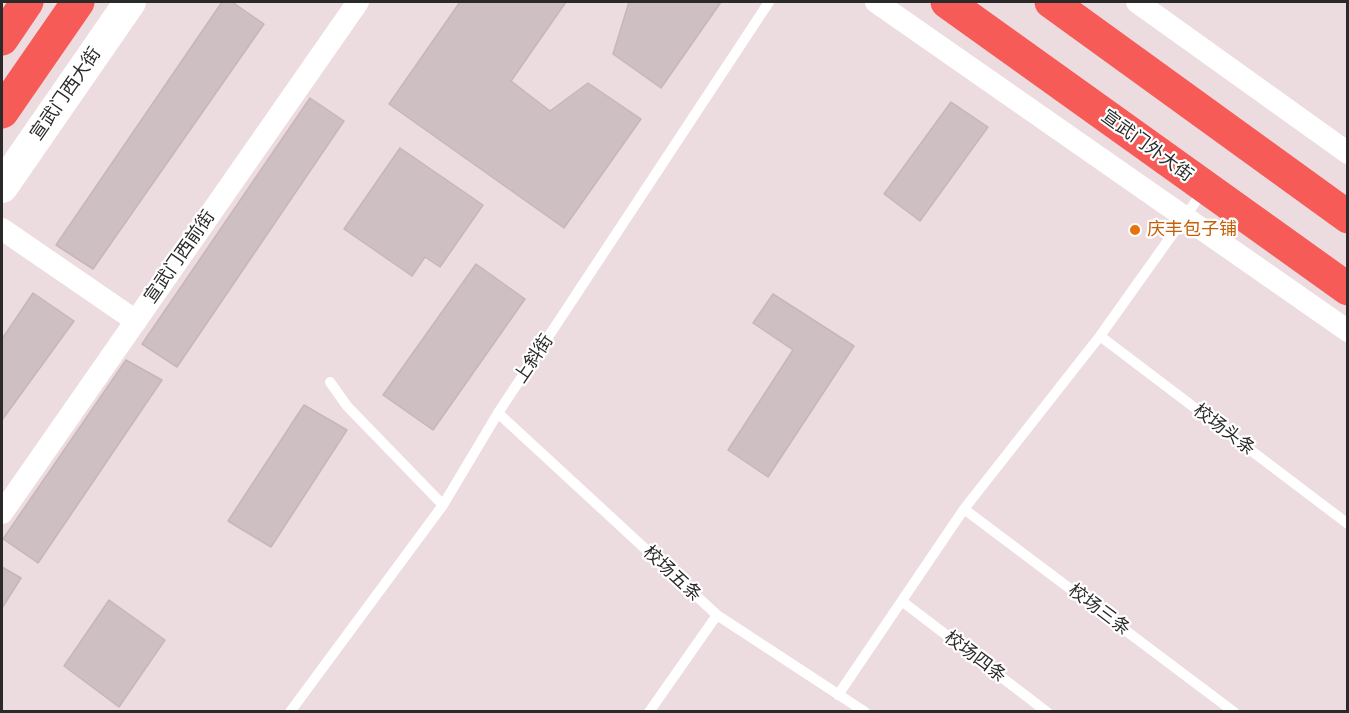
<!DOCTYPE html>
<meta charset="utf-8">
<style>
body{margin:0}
#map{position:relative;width:1349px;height:713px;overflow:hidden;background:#eddcdf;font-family:"Noto Sans",sans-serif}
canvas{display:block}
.frame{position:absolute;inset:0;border:3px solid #2a2a2a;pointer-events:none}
</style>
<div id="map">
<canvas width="1349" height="713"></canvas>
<div class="frame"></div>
</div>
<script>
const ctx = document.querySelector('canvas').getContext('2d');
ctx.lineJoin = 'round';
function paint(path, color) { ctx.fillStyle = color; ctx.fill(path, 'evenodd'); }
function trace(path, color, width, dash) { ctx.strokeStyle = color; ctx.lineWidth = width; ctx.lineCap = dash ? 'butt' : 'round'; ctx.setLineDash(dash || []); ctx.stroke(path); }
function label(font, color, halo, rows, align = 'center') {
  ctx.font = font + ' "Noto Sans","Noto Sans SC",sans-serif'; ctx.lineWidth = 4.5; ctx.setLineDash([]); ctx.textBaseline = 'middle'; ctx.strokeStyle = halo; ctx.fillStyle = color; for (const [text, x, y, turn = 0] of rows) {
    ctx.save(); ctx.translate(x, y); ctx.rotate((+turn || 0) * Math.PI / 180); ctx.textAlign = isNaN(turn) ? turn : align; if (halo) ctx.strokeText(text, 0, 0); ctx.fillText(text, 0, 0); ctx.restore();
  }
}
const building = new Path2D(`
 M222 2H232L264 24 93 269 56 245Z
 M460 2H566L511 81 550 111 588 83 641 119 564 228 389 104Z
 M629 2H721L661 88 613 54Z
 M310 98 344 121 177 367 142 344Z
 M951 102 988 127 920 221 884 194Z
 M400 148 483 205 440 267 425 257 412 276 344 229Z
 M476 264 525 299 433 430 383 395Z
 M33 293 74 321 2 420V339Z
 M773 294 854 346 768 477 728 450 793 350 753 323Z
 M126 360 162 380 38 563 3 539Z
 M304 405 347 430 271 547 228 521Z
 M2 567 21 578 2 608Z
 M109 600 165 640 119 707 64 666Z`);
paint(building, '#cec0c2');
trace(building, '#c8b5b7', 1.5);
trace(new Path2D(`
 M1100 336 1348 524
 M330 382 347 406 443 505
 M498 413 717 615 865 712
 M964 509 1234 712
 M903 602 1047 712
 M838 695 964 509 1100 336 1204 190
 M290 712 443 505 498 413 769 2
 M649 712 717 615`), '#fff', 10);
trace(new Path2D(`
 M876 2 1348 331
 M1137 2 1348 153
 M2 229 136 321
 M2 513 358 2`), '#fff', 22);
trace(new Path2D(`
 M2 187 130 2`), '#fff', 32);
trace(new Path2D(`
 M947 2 1348 289
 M1051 2 1348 217
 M2 39 27 2
 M2 112 78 2`), '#f65b57', 33);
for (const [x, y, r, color] of [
 [1135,230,6,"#e8710a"]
]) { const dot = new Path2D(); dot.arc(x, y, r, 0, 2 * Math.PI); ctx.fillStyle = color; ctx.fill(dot); trace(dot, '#fff', 2); }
label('18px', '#2a2a2a', '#fff', [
 ["宣武门西大街",66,94,-55],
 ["宣武门外大街",1147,146,36],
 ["宣武门西前街",180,257,-55],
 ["上斜街",534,359,-56],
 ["校场头条",1224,430,37],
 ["校场五条",672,574,43],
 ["校场三条",1099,610,37],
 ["校场四条",975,657,37]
]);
label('18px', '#c56008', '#fff', [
 ["庆丰包子铺",1147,230]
], 'left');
</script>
